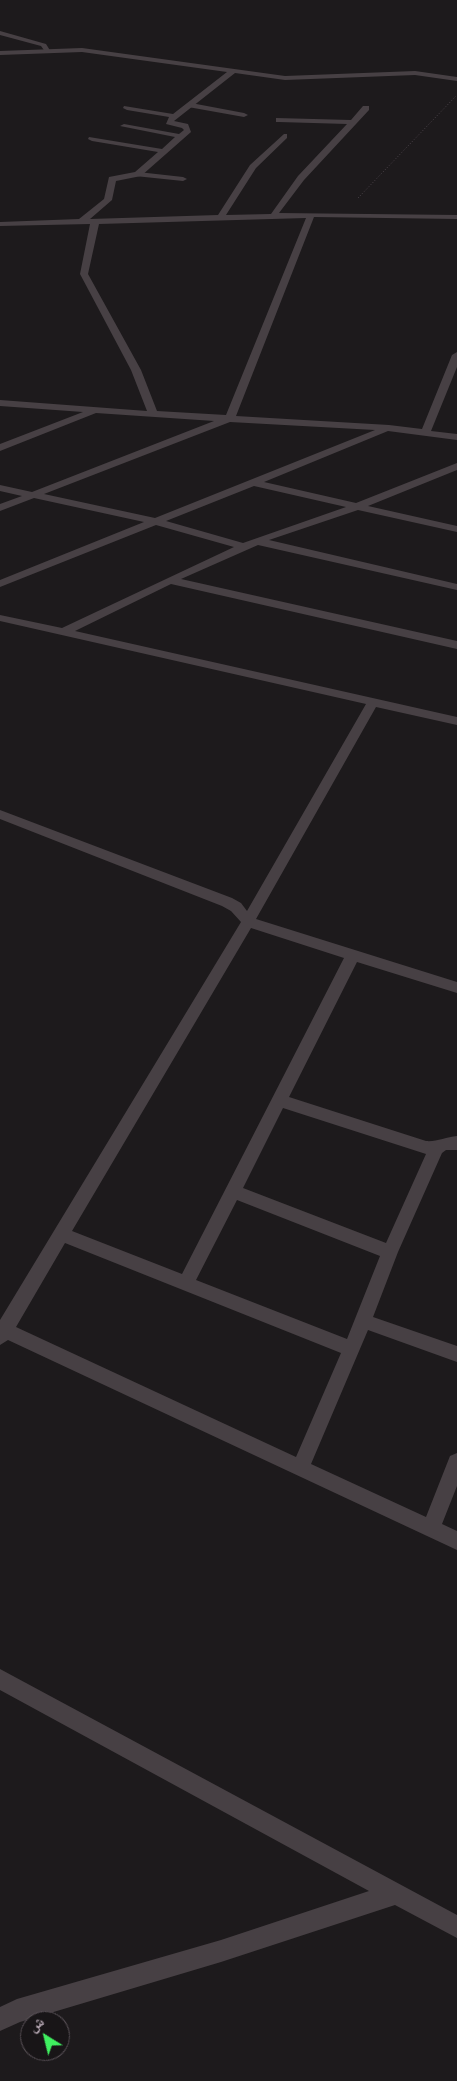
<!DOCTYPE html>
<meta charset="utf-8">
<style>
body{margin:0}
#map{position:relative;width:457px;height:2081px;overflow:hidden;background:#1d1a1c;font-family:"Nunito Sans","Noto Naskh Arabic",sans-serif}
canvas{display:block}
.north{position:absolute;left:20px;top:2011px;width:50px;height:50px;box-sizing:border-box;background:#181517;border:1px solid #5a5258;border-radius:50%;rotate:324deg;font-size:14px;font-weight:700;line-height:20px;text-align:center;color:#bcadb9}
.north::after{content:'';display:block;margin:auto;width:18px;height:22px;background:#3ff060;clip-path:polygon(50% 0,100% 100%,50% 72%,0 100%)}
</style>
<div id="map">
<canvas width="457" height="2081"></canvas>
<div class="north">ش</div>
</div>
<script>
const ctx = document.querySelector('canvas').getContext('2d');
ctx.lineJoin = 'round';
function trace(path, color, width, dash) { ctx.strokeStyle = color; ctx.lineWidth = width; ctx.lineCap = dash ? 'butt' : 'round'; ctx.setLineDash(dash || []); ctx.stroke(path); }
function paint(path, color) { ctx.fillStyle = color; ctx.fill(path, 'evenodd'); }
trace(new Path2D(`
 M358 198 456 96`), '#4e454c', 1, [1, 2]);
paint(new Path2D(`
 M0 31 46 44 51 52 46 53 41 46 0 35Z
 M191 103 244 113 248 115 244 117 188 107 187 105Z
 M138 172 183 177 187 179 183 181 135 176 134 174Z`), '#474044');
paint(new Path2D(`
 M82 48 285 76 415 71 457 77V81L415 75 285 80 235 73 174 121 188 124 191 132 141 176 116 181 112 200 90 219 218 215 250 165 284 134H287V138L256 168 226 215 271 214 298 176 347 124 279 122H276V118L351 120 363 106H369V110L304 180 279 213 457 215V219L314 217 236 416 389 425 422 429 452 355 457 352V367L431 431 457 434V440L388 431 264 482 356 503 457 463V470L368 506 457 526V532L358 510 269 540 457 584V590L258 545 181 579 457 641V649L171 584 75 631 457 717V725L376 707 256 919 457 982V993L357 962 289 1097 426 1141C436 1142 446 1137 457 1136V1150H446L442 1153 398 1252 373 1317 457 1346V1362L368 1330 311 1464 426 1517 450 1456 457 1453V1486L442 1524 457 1531V1550L8 1340 0 1345V1320L241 922 231 911 222 906 0 819V810L232 898 241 903 247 911 366 704 0 621V615L62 628 234 547 156 525 0 587V580L144 522 34 498 0 511V504L22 496 0 491V485L32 492 214 421 96 413 0 451V444L83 412 0 406V400L147 411 131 370 80 274 90 224 0 226V222L79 219 104 199 109 177 135 172 158 152 92 141 88 139 89 137 162 149 175 137 120 126 124 124 179 134 184 130 182 128 166 124 169 117 127 110 123 108 124 106 173 114 227 72 82 52 0 55V51ZM306 218 226 415 157 411 141 370 88 274 99 224ZM230 422 375 430 155 518 44 494ZM254 486 346 507 243 543 166 521ZM251 928 344 958 182 1274 72 1231ZM283 1108 426 1154 386 1243 243 1188ZM237 1200 380 1256 347 1339 196 1280ZM65 1243 341 1353 296 1457 16 1327Z
 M0 1669 457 1915V1938L395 1905 221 1962 20 2022 0 2031V2007L17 1999 221 1940 369 1891 0 1690Z`), '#474044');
</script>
